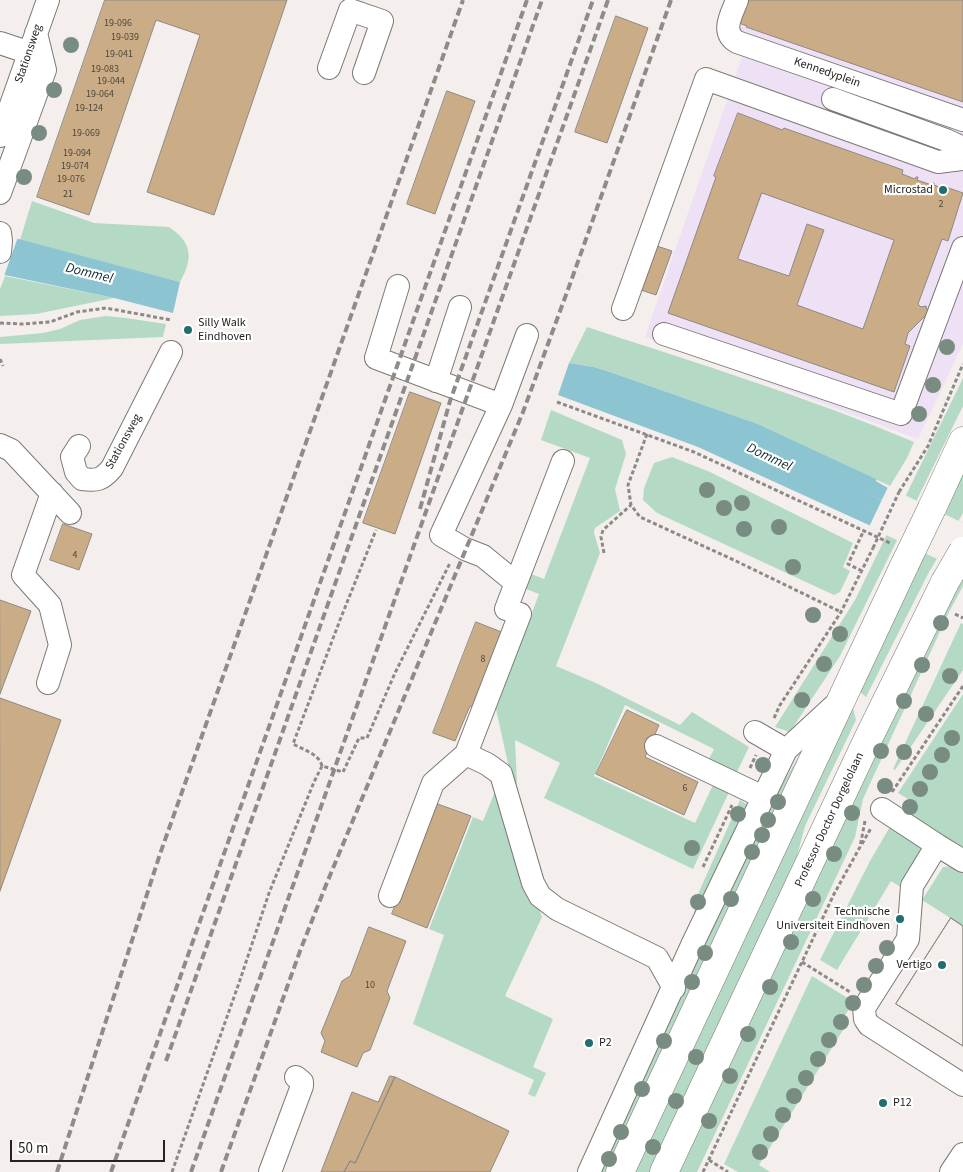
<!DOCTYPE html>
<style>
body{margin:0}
#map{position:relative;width:963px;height:1172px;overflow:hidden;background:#f4efec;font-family:"Source Sans 3",sans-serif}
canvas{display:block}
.scale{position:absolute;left:10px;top:1140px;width:155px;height:22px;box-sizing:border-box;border:2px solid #252322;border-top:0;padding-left:6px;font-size:15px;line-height:18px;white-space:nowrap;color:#252322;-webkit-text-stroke:4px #fff;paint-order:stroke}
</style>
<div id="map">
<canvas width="963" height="1172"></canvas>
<div class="scale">50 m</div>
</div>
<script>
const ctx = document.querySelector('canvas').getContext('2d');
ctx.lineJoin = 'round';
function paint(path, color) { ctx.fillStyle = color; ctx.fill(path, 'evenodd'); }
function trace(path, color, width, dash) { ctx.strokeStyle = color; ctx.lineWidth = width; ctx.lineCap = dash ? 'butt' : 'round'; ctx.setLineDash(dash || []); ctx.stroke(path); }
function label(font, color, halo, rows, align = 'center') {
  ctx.font = font + ' "Source Sans 3",sans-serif'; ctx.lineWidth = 4.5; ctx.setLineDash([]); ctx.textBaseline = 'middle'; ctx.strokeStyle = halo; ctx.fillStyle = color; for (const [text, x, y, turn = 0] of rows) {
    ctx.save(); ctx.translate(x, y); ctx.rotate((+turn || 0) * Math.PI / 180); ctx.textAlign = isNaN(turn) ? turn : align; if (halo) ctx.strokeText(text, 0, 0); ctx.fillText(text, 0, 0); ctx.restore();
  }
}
paint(new Path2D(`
 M742 0H963V344L918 439 645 337 743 54 733 26Z`), '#eee1f5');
paint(new Path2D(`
 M32 201 94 223 169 227C193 243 193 259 180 282L20 240Z
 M5 276 114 298 36 314 0 316V289Z
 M106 316 126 318 166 324 163 337 0 344V337L43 333 60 329 80 320Z
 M587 327C696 363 808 397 914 442L907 458 890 486 758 424 610 372 594 367 569 363Z
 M963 378V406L840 656 790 732 775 727 855 600Z
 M551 410 622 440 626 454 615 489 620 511 595 528 594 533 600 553 556 666 596 683 680 725 692 712 749 747 734 778 706 765 714 749 625 705 594 776 695 823 714 783 730 790 693 869 544 798 560 763 515 740 517 784 512 782 496 709 539 594 521 587 526 572 544 579 590 458 541 440Z
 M672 457 710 472 853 543 843 567 850 571 840 592 834 595 657 513 643 500 644 488 654 463Z
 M963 465V513L928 574 866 697 858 690Z
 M963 573V586L949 612 863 799 855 837 697 1172H677L914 668Z
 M961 623 963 624V670L895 770 893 769Z
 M963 694V853L901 813 908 799 898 793Z
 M852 704 856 720 805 826 793 871 652 1172H633Z
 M805 745 808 746 605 1172H597L741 857Z
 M498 784 542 917 505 996 553 1019 533 1067 546 1073 535 1097 528 1094 534 1080 413 1024 444 935 429 929 473 817 483 821Z
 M740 800 750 806 695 924 694 903Z
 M891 825 920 843 924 856 904 889 891 881 837 970 820 960 870 861Z
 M957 866 963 870V926L922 900 943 867Z
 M812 976 854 1002 843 1018 848 1022 759 1165 770 1172H738L724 1164Z`), '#b4d9c5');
paint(new Path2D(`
 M0 234 180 282 173 313 114 298 0 274Z
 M569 363 594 367 610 372 758 424 876 479V481L888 488 963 523V537L869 494 963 539V553L863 507 963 554V568L698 447 558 395Z`), '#8cc5d1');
paint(new Path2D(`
 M0 232 18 237 4 276H0Z
 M888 487 963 523V571L869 527Z`), '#f4efec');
const building = new Path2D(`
 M105 0H287L214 215 147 192 200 35 156 20 89 215 37 197Z
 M726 0H963V102L746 27 747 26 720 16Z
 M616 16 648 28 607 143 575 132Z
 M447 91 475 101 435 214 407 204Z
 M738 113 780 129 782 130 784 128 903 170 902 174 915 179 916 177H918L917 180 932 185 933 183H934V185L942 188 943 186 963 193 948 241 942 239 918 304 921 307 926 306 928 313 908 333 905 344 910 346 894 392 668 313 716 177 714 176ZM762 193 894 240 863 329 797 305 824 230 807 224 789 276 738 259Z
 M654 245 672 251 656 295 638 289Z
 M410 392 441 403 395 534 363 523Z
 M63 524 92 534 79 570 50 560Z
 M0 600 31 611 0 694Z
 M476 622 504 633 475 708 470 706 455 741 433 733Z
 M0 698 61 720 0 891Z
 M627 710 659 725 645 757 698 782 684 815 596 774Z
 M435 803 471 816 427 928 392 914Z
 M951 918 963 926V1046L896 1004Z
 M951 918 963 926V1046L896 1004Z
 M369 927 406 941 387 991 390 998 370 1050 363 1053 357 1067 321 1052 325 1041 321 1033 342 981 350 976Z
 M390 1076 395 1077 355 1163 350 1161 344 1172H321L352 1092 378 1102Z
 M395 1077 509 1131 490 1172H344L350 1161 355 1163Z`);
paint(building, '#caad87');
trace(building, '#8d8985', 1);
const minor = new Path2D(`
 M737 0C732 14 720 32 737 42L963 120
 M0 43 30 53
 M329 68 350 10 382 21 364 73
 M833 99 946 140 963 148
 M0 136 48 0
 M0 193 45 70 36 33
 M0 233 1 241 0 252
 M398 286 376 358 501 405
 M623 309 706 79 938 162 963 159
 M664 334 901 414 963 248
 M436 381 460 307
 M0 445 11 450 70 513
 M79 446 72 457 76 472 82 479C97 481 102 480 112 468L171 352
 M516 583 483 556 465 549 441 535 501 405 527 335
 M48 683 60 645 50 605 23 575 52 493
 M755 732 786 750
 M656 746 763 797
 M466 754 520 614 506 609 563 461
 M882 809 937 845 912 886 908 939 864 1008 865 1019 869 1025 963 1085
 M937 845 963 861
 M390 896 433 783 466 754 487 764 501 774 533 883 540 896 557 909 657 958 674 988
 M270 1172 302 1086V1082L296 1077
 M589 1172 693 943 786 750 838 702
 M951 1172 963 1154`);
const major = new Path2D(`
 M932 508 963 441
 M620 1172 905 564
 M664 1172 867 741 945 582`);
trace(minor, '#7d7976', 24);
trace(major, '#7d7976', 29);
trace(new Path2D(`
 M0 323 22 324 50 322 77 312 106 308 171 320
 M0 359 3 366
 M557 402 694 452 890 543
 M647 434 628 485 631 505 640 517 736 561 841 612
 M899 492 928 446 963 364
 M604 553 601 537 603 530 631 505
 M862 571 848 564 864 530
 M955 614 963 618
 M774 718 780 705 841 612 873 548
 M322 766C319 754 304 750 293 744L340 620 376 530
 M750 768 756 755
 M892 792 963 686
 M862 844 871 828
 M703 867 732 805
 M802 962 850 992
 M709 1160 728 1172
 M172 1172 239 983 269 893 314 782 322 766 343 772 359 738H367L395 673 450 563
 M703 1172 834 894 860 847 865 821`), '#8d8987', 3, [4, 2.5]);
trace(minor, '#fff', 22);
trace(major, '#fff', 28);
trace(new Path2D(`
 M420 509 450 401 593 0
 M166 1061 542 0
 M57 1172 160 854 463 0
 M111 1172 527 0
 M191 1172 608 0
 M221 1172 300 951 326 885 523 412 570 284 671 0`), '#8e8b89', 4, [8, 4]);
const majorBridge = new Path2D(`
 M905 564 932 508
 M945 582 963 551`);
trace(majorBridge, '#7d7976', 29, []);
trace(new Path2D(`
 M873 548 899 492`), '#8d8987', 3, [4, 2.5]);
trace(majorBridge, '#fff', 28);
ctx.fillStyle = '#798c81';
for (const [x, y] of [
 [71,45],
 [54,90],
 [39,133],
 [24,177],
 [947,347],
 [933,385],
 [919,414],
 [707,490],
 [742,503],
 [724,508],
 [779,527],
 [744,529],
 [793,567],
 [813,615],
 [941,623],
 [840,634],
 [824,664],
 [922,665],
 [950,676],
 [802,700],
 [904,701],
 [926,714],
 [952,738],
 [881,751],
 [904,752],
 [942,755],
 [763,765],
 [930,772],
 [885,786],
 [920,789],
 [778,802],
 [910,807],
 [852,813],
 [738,814],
 [768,820],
 [762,835],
 [692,848],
 [752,852],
 [834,854],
 [731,899],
 [813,899],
 [698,902],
 [791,942],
 [887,948],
 [705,953],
 [876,966],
 [692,982],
 [864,985],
 [770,987],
 [853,1003],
 [841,1022],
 [748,1034],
 [829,1040],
 [664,1041],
 [696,1057],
 [818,1059],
 [730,1076],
 [806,1078],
 [642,1089],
 [794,1096],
 [676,1101],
 [783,1115],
 [709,1121],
 [621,1132],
 [771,1134],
 [653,1147],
 [760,1152],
 [609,1159]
]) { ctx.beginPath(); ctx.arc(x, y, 8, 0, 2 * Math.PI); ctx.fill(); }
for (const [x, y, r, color] of [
 [943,190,5,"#216d70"],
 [188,330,5,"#216d70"],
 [900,919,5,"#216d70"],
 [942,965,5,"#216d70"],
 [589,1043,5,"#216d70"],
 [883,1103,5,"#216d70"]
]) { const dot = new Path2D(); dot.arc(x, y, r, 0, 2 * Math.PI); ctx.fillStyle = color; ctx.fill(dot); trace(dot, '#fff', 2); }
label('10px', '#4e463b', null, [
 ["19-096",118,24],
 ["19-039",125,38],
 ["19-041",119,55],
 ["19-083",105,70],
 ["19-044",111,82],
 ["19-064",100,95],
 ["19-124",89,109],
 ["19-069",86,134],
 ["19-094",77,154],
 ["19-074",75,167],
 ["19-076",71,180],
 ["21",68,195],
 ["2",941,205],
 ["4",75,556],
 ["8",483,660],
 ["6",685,789],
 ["10",370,986]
]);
label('12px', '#252322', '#fff', [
 ["Stationsweg",29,54,-71],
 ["Kennedyplein",827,73,19],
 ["Stationsweg",124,442,-61],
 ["Professor Doctor Dorgelolaan",830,820,-65]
]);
label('12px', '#252322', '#fff', [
 ["Microstad",933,190],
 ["Silly Walk",198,323,"left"],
 ["Eindhoven",198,337,"left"],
 ["Technische",890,912],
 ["Universiteit Eindhoven",890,926],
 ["Vertigo",932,965],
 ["P2",599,1043,"left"],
 ["P12",893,1103,"left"]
], 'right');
label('italic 14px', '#102e34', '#fff', [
 ["Dommel",89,274,14],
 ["Dommel",769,458,25]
]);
</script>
